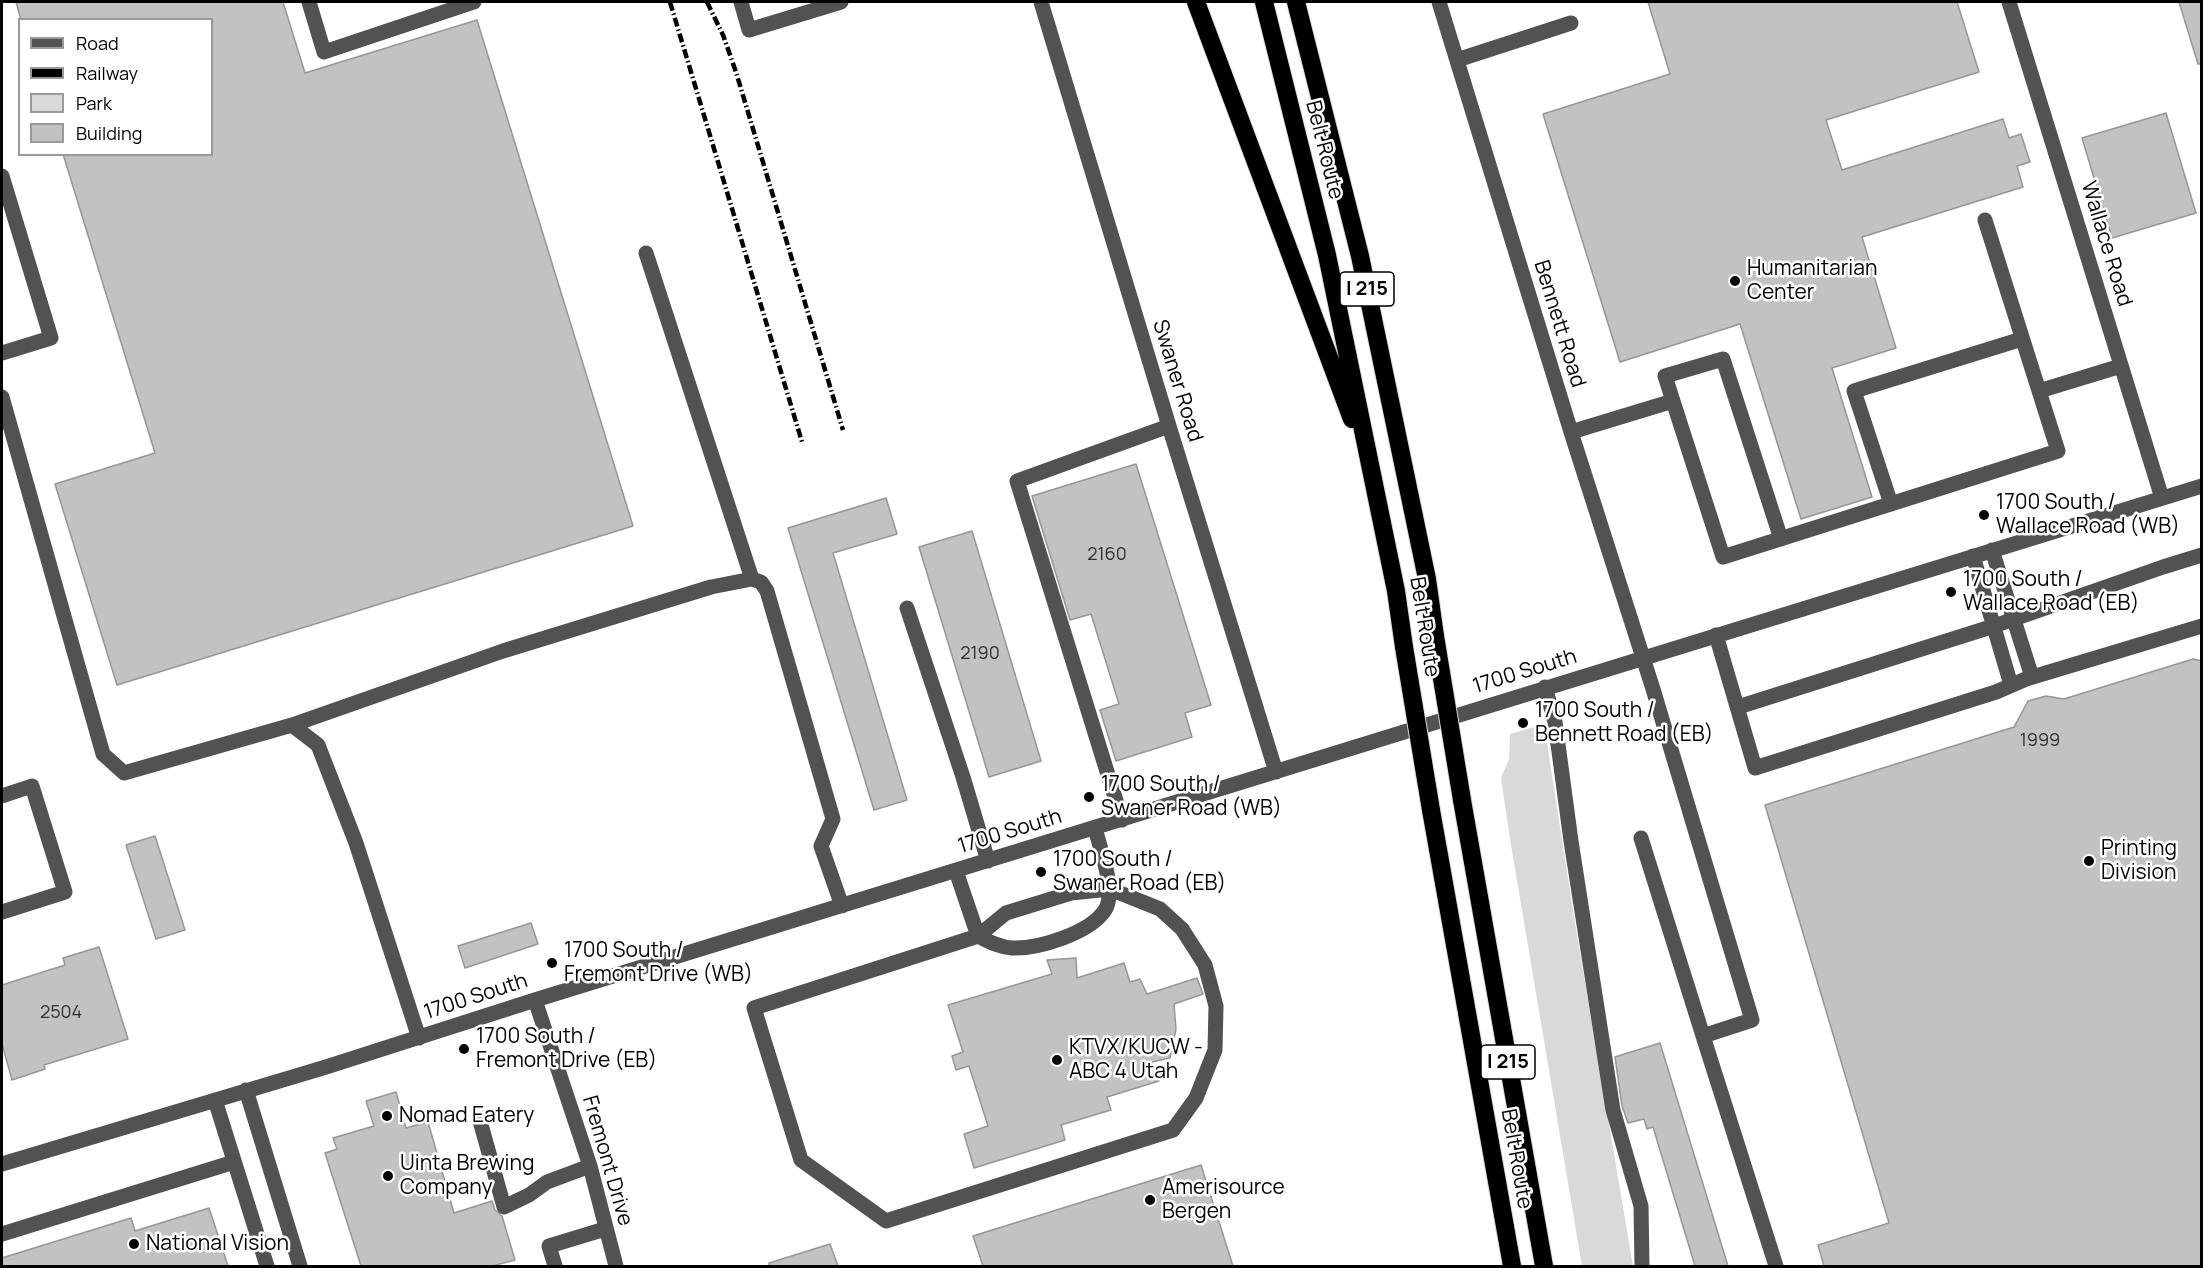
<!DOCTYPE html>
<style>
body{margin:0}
#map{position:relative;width:2203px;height:1268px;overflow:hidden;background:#fff;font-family:Manrope,sans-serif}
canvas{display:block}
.frame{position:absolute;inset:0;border:3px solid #000;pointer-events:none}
.legend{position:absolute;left:18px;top:18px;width:195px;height:138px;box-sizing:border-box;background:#fff;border:2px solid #999;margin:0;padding:8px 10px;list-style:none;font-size:18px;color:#000}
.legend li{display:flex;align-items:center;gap:12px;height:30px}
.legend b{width:30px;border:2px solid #999}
</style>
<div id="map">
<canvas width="2203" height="1268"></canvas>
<div class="frame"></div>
<ul class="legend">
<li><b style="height:8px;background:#525252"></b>Road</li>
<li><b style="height:8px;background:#000"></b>Railway</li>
<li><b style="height:16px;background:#d9d9d9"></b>Park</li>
<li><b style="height:16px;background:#c2c2c2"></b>Building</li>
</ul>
</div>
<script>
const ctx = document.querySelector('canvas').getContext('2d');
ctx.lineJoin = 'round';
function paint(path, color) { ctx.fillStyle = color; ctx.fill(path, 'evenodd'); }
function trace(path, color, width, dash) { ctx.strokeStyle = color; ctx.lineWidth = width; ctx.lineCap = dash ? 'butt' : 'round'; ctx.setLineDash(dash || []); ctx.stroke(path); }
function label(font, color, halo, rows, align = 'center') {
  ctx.font = font + ' Manrope,sans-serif'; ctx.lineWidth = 5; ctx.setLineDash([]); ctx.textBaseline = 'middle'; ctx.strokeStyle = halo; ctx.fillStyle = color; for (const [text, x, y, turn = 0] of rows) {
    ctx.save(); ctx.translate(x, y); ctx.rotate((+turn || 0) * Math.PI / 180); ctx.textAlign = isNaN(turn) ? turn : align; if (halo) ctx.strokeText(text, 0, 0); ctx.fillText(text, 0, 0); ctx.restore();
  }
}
paint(new Path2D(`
 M1544 724 1575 923 1633 1266H1582L1510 839 1501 778 1509 759 1510 734Z`), '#d9d9d9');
const building = new Path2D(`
 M16 2H283L305 73 477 20 633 526 117 685 55 484 155 453 63 154H212V20H21Z
 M1648 2H1957L1979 72 1826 120 1842 170 2003 119 2009 138 2021 134 2030 162 2017 166 2023 187 1862 237 1896 348 1832 368 1872 497 1801 519 1740 324 1620 362 1543 114 1670 74Z
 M2179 2H2202V64H2198Z
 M2166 113 2196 213 2112 238 2082 138Z
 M1136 464 1211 705 1185 713 1192 737 1116 761 1100 710 1119 704 1091 614 1070 620 1032 496Z
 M886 498 897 534 833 553 907 800 874 810 788 528Z
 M972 531 1041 761 989 777 919 547Z
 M2193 659 2202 661V1266H1824L1818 1245 1889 1223 1765 805 2014 727 2028 701 2046 696 2064 699Z
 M155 836 185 930 156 939 126 845Z
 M531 923 538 944 465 968 458 946Z
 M99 947 128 1039 44 1065 45 1069 12 1080 2 1044V985L65 965 63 958Z
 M1076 958 1077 978 1124 963 1130 982 1140 979 1147 994 1197 978 1203 994 1174 1004 1176 1029 1170 1058 1152 1062 1159 1081 1107 1097 1111 1110 1061 1125 1065 1140 974 1168 964 1134 988 1126 969 1066 956 1070 952 1056 963 1052 948 1005 1052 974 1047 960Z
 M1660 1043 1728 1266H1695L1653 1127 1647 1129 1644 1119 1628 1123 1622 1106 1615 1057Z
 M396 1092 406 1128 428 1122 454 1213 492 1201 495 1210 502 1216 515 1260 492 1266H361L325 1153 337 1149 333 1138 374 1126 366 1101Z
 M1201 1165 1233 1266H983L973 1236Z
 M209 1208 228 1266H2V1258L131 1218 135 1231Z
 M830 1244 838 1266H769V1263Z`);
paint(building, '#c2c2c2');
trace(building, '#969696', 1.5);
const highway = new Path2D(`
 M1196 2 1352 419
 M1264 2 1327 255 1396 591 1404 647
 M1296 2 1360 256 1427 579 1435 636
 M1462 800 1544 1266
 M1431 810 1512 1266`);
trace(highway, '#dbdbdb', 20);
trace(new Path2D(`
 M309 2 324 52 474 2
 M741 2 749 30 841 2
 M1041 2 1169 426 1276 772
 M1439 2 1571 432 1653 689 1752 1020 1703 1036 1641 838
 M2009 2 2162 498
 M1457 60 1571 23
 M2 176 51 338 2 353
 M646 253 752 579
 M2039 391 2121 366
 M2 397 103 754 124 773 292 725 318 745 356 843 419 1038
 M1673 401 1665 376 1723 359 1781 539
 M1571 432 1673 401 1723 557 2058 451 1985 220
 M1891 504 1854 391 2022 339
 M1992 550 2032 677
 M1973 556 2011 685
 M907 608 963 777 988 861
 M1716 635 1755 768 1996 692 2026 679 2202 626
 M1545 687 1555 722 1571 841 1613 1110 1641 1206 1642 1266
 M1738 707 1994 626 2163 567 2202 555
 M292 725 503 651 711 587 752 579 761 582 767 591 833 819 821 846 842 906
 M2 796 32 786 65 892 2 912
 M1122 820 1017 481 1169 426
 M956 871 978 936C989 942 999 947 1012 948 1039 949 1090 933 1105 910 1117 891 1100 849 1095 828
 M1110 889 1160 909 1182 929 1205 965 1216 1006 1215 1050 1196 1098 1173 1130 886 1221 801 1160 754 1008 978 936 1006 913 1071 893Z
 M535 1000 590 1166 616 1266
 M1703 1036 1776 1266
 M246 1090 300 1266
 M215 1100 267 1266
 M480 1121 504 1207 529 1195 547 1182 590 1166
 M2 1164 326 1067 535 1000 2202 486
 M2 1234 234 1162
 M555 1266 549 1246 605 1229`), '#525252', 15);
trace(highway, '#000', 18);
trace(new Path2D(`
 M670 2 802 442
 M707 2 723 35 736 72 843 430`), '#000', 4.5, [9, 3, 1.5, 3]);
const highwayBridge = new Path2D(`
 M1435 636 1462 800
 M1404 647 1431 810`);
trace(highwayBridge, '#dbdbdb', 20, []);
trace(highwayBridge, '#000', 18);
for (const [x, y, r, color] of [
 [1735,281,6,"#000"],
 [1984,515,6,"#000"],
 [1951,592,6,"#000"],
 [1523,723,6,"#000"],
 [1089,797,6,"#000"],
 [2089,861,6,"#000"],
 [1041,872,6,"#000"],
 [552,963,6,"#000"],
 [464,1049,6,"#000"],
 [1057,1060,6,"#000"],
 [387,1116,6,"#000"],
 [388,1176,6,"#000"],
 [1150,1200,6,"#000"],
 [134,1244,6,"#000"]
]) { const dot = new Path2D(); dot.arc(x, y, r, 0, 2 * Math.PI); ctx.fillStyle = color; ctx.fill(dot); trace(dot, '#fff', 2); }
label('18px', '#303030', null, [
 ["2160",1107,555],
 ["2190",980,654],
 ["1999",2040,741],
 ["2504",61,1013]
]);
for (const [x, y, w] of [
 [1367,289,54],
 [1508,1062,54]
]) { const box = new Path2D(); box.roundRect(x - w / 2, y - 17, w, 34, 4.5); ctx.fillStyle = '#fff'; ctx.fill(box); trace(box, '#000', 1.5); }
label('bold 20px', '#000', null, [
 ["I 215",1367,289],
 ["I 215",1508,1062]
]);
label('21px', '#000', '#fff', [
 ["Belt Route",1324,150,76],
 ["Wallace Road",2106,244,73],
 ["Bennett Road",1559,324,73],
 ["Swaner Road",1177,381,73],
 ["Belt Route",1424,627,81],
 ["1700 South",1525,672,-17],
 ["1700 South",1010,832,-17],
 ["1700 South",476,997,-18],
 ["Belt Route",1516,1159,80],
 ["Fremont Drive",607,1161,74]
]);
label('21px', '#000', '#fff', [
 ["Humanitarian",1747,269],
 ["Center",1747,293],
 ["1700 South /",1996,503],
 ["Wallace Road (WB)",1996,527],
 ["1700 South /",1963,580],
 ["Wallace Road (EB)",1963,604],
 ["1700 South /",1535,711],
 ["Bennett Road (EB)",1535,735],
 ["1700 South /",1101,785],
 ["Swaner Road (WB)",1101,809],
 ["Printing",2101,849],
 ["Division",2101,873],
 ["1700 South /",1053,860],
 ["Swaner Road (EB)",1053,884],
 ["1700 South /",564,951],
 ["Fremont Drive (WB)",564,975],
 ["1700 South /",476,1037],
 ["Fremont Drive (EB)",476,1061],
 ["KTVX/KUCW -",1069,1048],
 ["ABC 4 Utah",1069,1072],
 ["Nomad Eatery",399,1116],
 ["Uinta Brewing",400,1164],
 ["Company",400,1188],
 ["Amerisource",1162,1188],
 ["Bergen",1162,1212],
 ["National Vision",146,1244]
], 'left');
</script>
